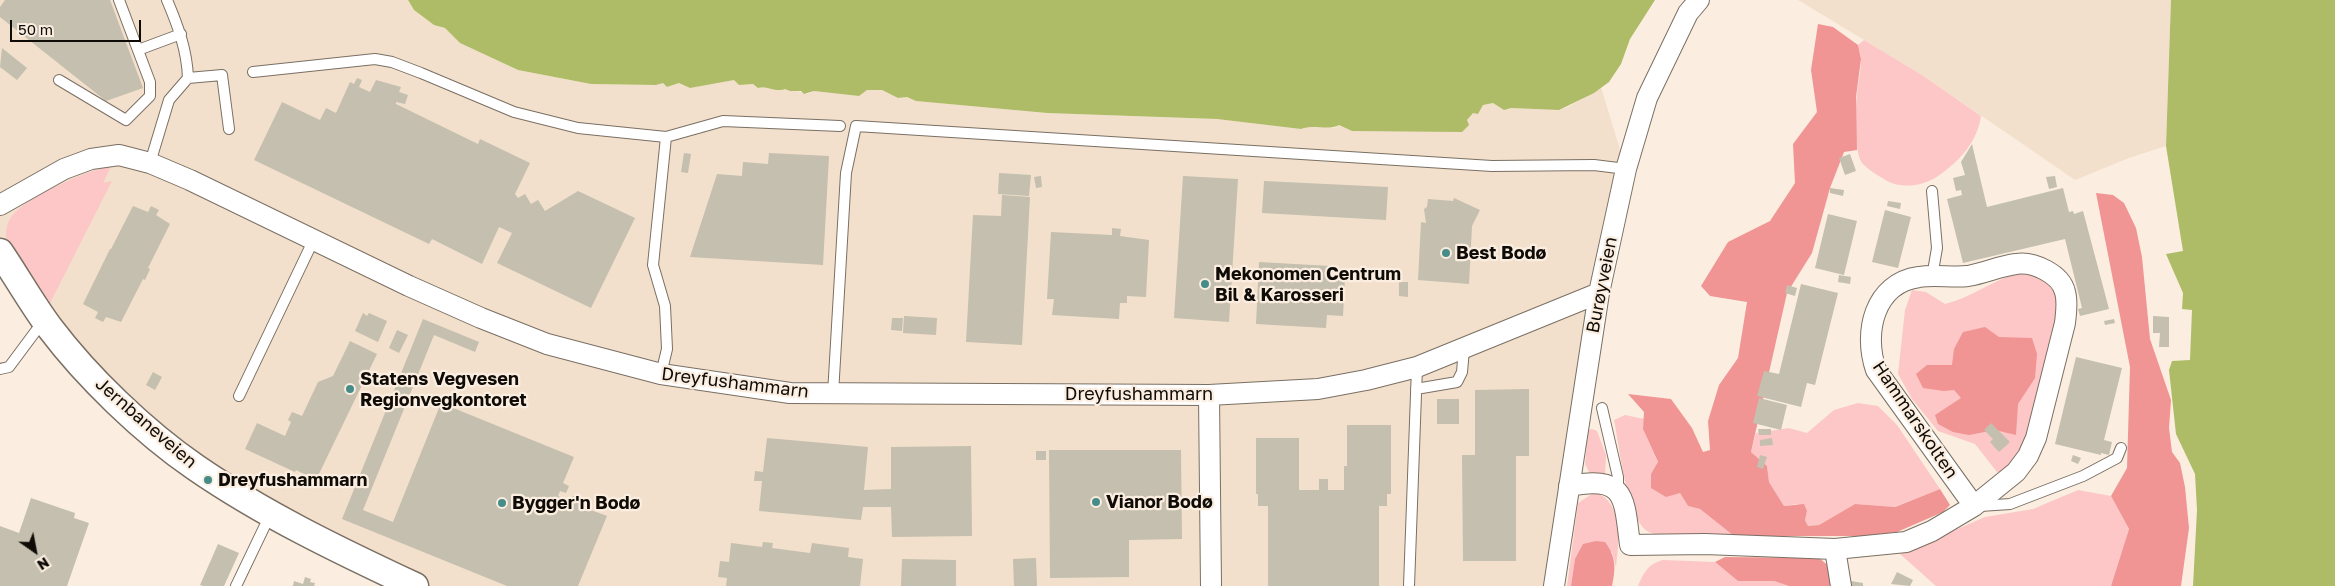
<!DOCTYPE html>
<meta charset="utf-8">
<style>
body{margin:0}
#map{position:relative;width:2335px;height:586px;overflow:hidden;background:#fbeee0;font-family:"Golos Text",sans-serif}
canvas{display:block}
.north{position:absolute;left:10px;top:526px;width:50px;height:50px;-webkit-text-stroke:4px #fbeee0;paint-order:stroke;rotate:147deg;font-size:14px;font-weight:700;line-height:20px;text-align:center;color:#0f0b07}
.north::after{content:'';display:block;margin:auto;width:18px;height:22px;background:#0f0b07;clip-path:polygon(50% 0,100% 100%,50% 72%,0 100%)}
.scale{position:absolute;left:10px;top:20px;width:131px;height:22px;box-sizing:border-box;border:2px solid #0f0b07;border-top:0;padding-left:6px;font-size:15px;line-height:18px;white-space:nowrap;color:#0f0b07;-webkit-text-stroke:4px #fbeee0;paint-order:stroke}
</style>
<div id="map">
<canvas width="2335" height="586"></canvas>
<div class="north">N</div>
<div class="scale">50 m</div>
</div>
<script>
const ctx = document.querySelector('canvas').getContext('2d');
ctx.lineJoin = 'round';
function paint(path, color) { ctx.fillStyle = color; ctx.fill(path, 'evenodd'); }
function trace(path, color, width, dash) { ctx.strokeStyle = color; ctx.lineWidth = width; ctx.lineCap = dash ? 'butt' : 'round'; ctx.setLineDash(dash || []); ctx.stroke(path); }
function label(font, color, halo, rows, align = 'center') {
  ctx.font = font + ' "Golos Text",sans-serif'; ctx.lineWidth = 4.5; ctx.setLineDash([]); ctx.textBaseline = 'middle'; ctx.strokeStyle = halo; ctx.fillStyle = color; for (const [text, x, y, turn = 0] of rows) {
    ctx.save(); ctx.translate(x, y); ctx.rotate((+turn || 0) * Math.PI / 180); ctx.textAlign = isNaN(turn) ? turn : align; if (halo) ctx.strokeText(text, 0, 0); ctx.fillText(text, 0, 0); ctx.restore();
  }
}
paint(new Path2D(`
 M0 0H408L414 10 434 25 445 28 460 43 518 70 591 84 656 85 663 83 667 87 679 83 690 88 734 79 739 85 753 84 780 91 785 88 808 94 814 91 859 96 867 90H882L898 98 907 97 916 101 1047 113 1217 119 1301 129 1310 126 1334 128 1339 125 1352 131 1367 130 1467 120 1469 116 1483 105 1493 103 1504 110 1511 108 1559 110 1570 106 1601 87 1626 169 1555 586H415L140 423 0 252Z
 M1798 0H2171L2166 146 2129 158 2075 180 1922 75Z`), '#f2e0cc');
paint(new Path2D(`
 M1864 40 1922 75 1981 116C1977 142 1960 161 1938 176 1924 186 1902 189 1887 181 1879 176 1868 170 1862 163 1854 152 1855 108 1857 95 1858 83 1861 71 1861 60 1861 55 1859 50 1858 45Z
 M111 166 103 183 112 181 47 309 8 246C5 235 5 225 12 216 27 196 86 171 111 166Z
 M2015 274C2043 274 2057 282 2057 312L2030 432 2020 454 2006 471 1997 472 1975 444 1938 431 1912 399 1898 374 1905 310 1912 290 1926 292 1945 304C1970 298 1990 282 2015 274Z
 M1858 403 1878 406 1897 425 1940 489 1894 507 1855 504 1819 525 1808 526 1805 520 1807 511 1797 504 1784 506 1769 482 1767 466 1751 452 1756 433 1789 428 1807 433 1834 410Z
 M1625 415 1644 419 1643 429 1658 463 1651 474 1680 493 1688 506 1700 509 1734 536C1711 536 1669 542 1649 532 1627 522 1619 443 1614 420Z
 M1592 429 1597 431 1606 455 1605 474H1590L1585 464 1588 430Z
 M2078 490 2111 496 2129 529 2111 586H1936L1900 554 1985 517 2033 509Z
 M1595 492C1624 503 1619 542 1616 567L1612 552 1575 559 1571 586H1567L1578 503Z
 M1663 560 1715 562 1738 581H1774L1789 586H1638C1644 572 1648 564 1663 560Z`), '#fcc7c6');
paint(new Path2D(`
 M1818 24 1833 27 1858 45 1861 59 1856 97 1857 150 1844 152 1830 188 1812 253 1787 293 1751 452 1767 466 1769 482 1784 506 1804 504 1807 511 1805 520 1808 526 1819 525 1855 504 1895 507 1940 489 1950 505 1943 512 1897 532 1862 536H1734L1700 509 1688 506 1680 493 1666 497 1651 488V474L1658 462 1643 429 1644 412 1628 394 1671 399 1692 428 1703 452 1710 450 1708 421 1719 385 1738 358 1747 302 1710 296 1701 286 1728 242 1770 221 1795 183 1793 144 1817 112 1811 70Z
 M2096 193 2113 195 2124 203 2136 228 2142 257 2150 339 2171 400 2169 428 2172 452 2180 463 2185 487 2189 528 2181 586H2111L2129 529 2111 496 2127 468 2130 367Z
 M1985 327 1999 337 2032 338 2037 354 2035 378 2018 404 2016 435 1995 430 1969 435 1953 432 1938 424 1935 415 1961 398 1954 390 1944 391 1923 388 1916 374 1927 365H1952L1954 349 1963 332Z
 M1596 541 1605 542C1616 557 1616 568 1612 586H1571L1575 559 1583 544Z
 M1725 557 1819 558 1830 567 1835 586H1789L1774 581H1738L1715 562Z`), '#f09494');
paint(new Path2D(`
 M408 0H1655L1630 39 1621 64 1609 82 1594 93 1559 110 1511 108 1504 110 1493 103 1483 105 1478 114 1473 113 1467 120 1469 125 1462 132 1352 131 1339 125C1329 131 1314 124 1301 129L1217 119 1047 113 916 101 907 97 898 98 882 90H867L859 96 814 91 804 94 801 91H790L785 89C775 93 767 85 758 88L753 84 739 85 734 80 690 88 679 83 667 87 663 83 656 85 591 84 518 70 460 43 445 28 434 25 414 10Z
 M2171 0H2335V586H2193L2197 510 2195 474 2176 434 2169 370 2172 361 2190 360 2192 310 2182 309 2183 293 2166 254 2183 251 2166 146Z`), '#aebc67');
paint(new Path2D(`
 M5 0H110L143 88 106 101 0 17V7Z
 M2 48 27 68 17 80 0 67Z
 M357 78 362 80 359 87 370 92 376 80 401 87 399 92 408 95 405 104 396 102V104L478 144 480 139 530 163 515 194 518 198 525 194 531 204 538 200 545 211 578 191 635 218 591 308 497 263 512 233 499 227 482 264 432 239 429 244 254 160 282 102 320 120 326 108 336 113 350 82 354 84Z
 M1972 144 1987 207 2063 188 2069 212 2073 211 2074 214 2083 211 2109 309 2080 316 2078 309 2082 308 2065 239 1963 263 1947 199 1962 195 1961 190 1956 191 1953 178 1965 175 1961 162Z
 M684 153 691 154 688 173 681 172Z
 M769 153 829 156 823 265 690 257 717 174 742 176 743 162 768 164Z
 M1850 154 1856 171 1845 175 1839 158Z
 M999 173 1031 175 1029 196 998 194Z
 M1041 176 1042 187 1036 188 1034 177Z
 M1183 176 1238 179 1229 322 1174 318Z
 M2055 176 2057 187 2049 189 2046 177Z
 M1264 181 1388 187 1386 220 1262 213Z
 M1830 188 1844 190 1843 196 1830 193Z
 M1002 195 1030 197 1022 345 966 342 973 215 1001 216Z
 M1454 198 1480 210 1472 226 1469 284 1418 280 1421 222 1426 223 1424 209 1427 207 1428 199 1453 201Z
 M1888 201 1901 203 1900 209 1887 206Z
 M133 206 148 212 151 206 159 210 156 215 170 224 148 268 150 269 145 280 143 279 121 322 106 317 103 322 95 318 98 312 83 304 110 249H111Z
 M1885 210 1911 217 1898 268 1872 262Z
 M1828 214 1857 221 1844 275 1815 268Z
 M1112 228 1121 229 1120 236 1149 240 1146 297 1127 296V303H1120L1119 319 1052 315 1054 299H1047L1051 232 1112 235Z
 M1259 262 1330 266 1329 277 1345 278 1343 316 1327 315 1326 328 1256 324Z
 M1839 275 1851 277 1850 284 1838 282Z
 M1399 282H1408V297L1399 296Z
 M1801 284 1838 293 1815 385 1807 383 1801 407 1757 396 1764 371 1779 374Z
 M1787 285 1797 288 1795 296 1785 293Z
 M363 313 367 316 369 313 387 321 378 342 355 331Z
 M904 316 937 318 936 335 903 333Z
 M2153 316 2169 317V347H2159L2160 333H2153Z
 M892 318H903L902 331 891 330Z
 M423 319 479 342 475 352 434 335 363 510 393 522 441 403 574 457 563 483 569 486 566 493 560 491 558 496 567 500 575 495 590 501 591 510 607 516 578 586H507L342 519Z
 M2114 319 2115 323 2105 325 2104 321Z
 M397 330 408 335 399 353 389 348Z
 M350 341 377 354 316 480 296 470 295 472 245 449 257 423 285 436 291 422 288 420 292 412 302 416 318 382 333 376Z
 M2076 357 2122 368 2104 440 2112 442 2109 455 2101 453V455L2055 444Z
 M153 372 162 377 155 390 146 385Z
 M1529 389V456H1516V561H1463L1462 455H1475V390Z
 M1759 398 1787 405 1781 430 1753 423Z
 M1437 399H1459V424H1437Z
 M1991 423 2010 442 1999 452 1990 442 1993 439 1984 430Z
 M1347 425H1391V494H1387V506H1379V586H1268V506H1258V494H1256V438H1299V490H1319V479H1328V490H1344V466H1347Z
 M1758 429H1771V435H1759Z
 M767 438 868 447 864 490 891 489V447L971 446 972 536 892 537 891 507H863L861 520 759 511 762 481H754L755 471 763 472Z
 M1772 438 1773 445 1760 446V440Z
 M1049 450H1181L1182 539 1129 540V577L1050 578Z
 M1036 451H1046V460H1036Z
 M1760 455 1767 457 1763 469 1757 467Z
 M2073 455 2081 458 2078 464 2071 461Z
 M31 498 75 513 74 518 89 523 67 586H0V526L19 533Z
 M763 542 773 543 772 548 810 553 812 543 849 548 848 557 863 559 860 586H726L727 578 718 577 720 561 729 562 731 543 762 547Z
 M218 544 239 553 224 586H203L200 585Z
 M1036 558 1037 586H1014L1013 559Z
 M902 559 956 560V586H901Z
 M1897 572 1913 580 1910 586 1891 584Z
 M305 577 311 579 310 582 315 583 314 586H293L294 581 303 584Z
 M1851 581 1863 583V586H1850Z`), '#c4bfae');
const service = new Path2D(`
 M138 50 181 34
 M253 72 375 59 392 62 421 73 514 112 578 128 666 137 723 121 840 126
 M188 78 222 75 229 129
 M59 80 126 120 150 96V82L119 0
 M150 163 169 100 188 78C187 50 178 26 167 0
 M1932 191 1937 248 1932 277
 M0 369 9 367 44 320
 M661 374 667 349 665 306 653 265 666 137
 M1416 389 1457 382 1462 372 1464 349
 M833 394 846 173 856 126 1492 166 1594 165 1626 169
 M239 396 314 239
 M1602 408 1618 477V492
 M1980 506 2010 504 2083 476 2117 458 2121 448
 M236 586 270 515
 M1409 586 1417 367`);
const minor = new Path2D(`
 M0 205 64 169 91 159 119 155 150 163 190 180 409 286 481 318 547 344 661 374 790 393 1209 395 1318 389 1366 380 1417 367 1599 293
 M1209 395 1211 586
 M1569 486C1626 475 1624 497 1630 545L1705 544 1835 549 1906 542 1932 531 1974 506 2016 472 2028 456 2036 438 2065 323C2066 313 2068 302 2065 292 2061 274 2033 261 2016 264 2000 266 1985 273 1968 276 1952 278 1935 274 1919 277 1874 283 1863 333 1876 370L1974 506
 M1835 549 1841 586
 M1554 586 1599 293 1626 169 1647 98 1688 13 1699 0`);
const tertiary = new Path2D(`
 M0 252C17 277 32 304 50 328 87 377 144 432 195 467 263 514 340 551 415 586`);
trace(service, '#7a6f63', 12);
trace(minor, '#7a6f63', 22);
trace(tertiary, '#7a6f63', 29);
trace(service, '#fff', 10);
trace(minor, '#fff', 20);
trace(tertiary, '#fff', 26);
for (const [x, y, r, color] of [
 [1446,253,5,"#468d89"],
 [1205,284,5,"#468d89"],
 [350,389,5,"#468d89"],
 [208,480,5,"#468d89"],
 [1096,502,5,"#468d89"],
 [502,503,5,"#468d89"]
]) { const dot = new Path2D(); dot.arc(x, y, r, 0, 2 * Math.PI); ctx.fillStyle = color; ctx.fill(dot); trace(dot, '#fbeee0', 2); }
label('bold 18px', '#0f0b07', '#fbeee0', [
 ["Best Bodø",1456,253],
 ["Mekonomen Centrum",1215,274],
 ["Bil & Karosseri",1215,295],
 ["Statens Vegvesen",360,379],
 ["Regionvegkontoret",360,400],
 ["Dreyfushammarn",218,480],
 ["Vianor Bodø",1106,502],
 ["Bygger'n Bodø",512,503]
], 'left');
label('18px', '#0f0b07', '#fbeee0', [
 ["Burøyveien",1602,285,-79],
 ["Dreyfushammarn",735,383,7],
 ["Dreyfushammarn",1139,394],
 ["Hammarskolten",1915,420,56],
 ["Jernbaneveien",146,423,41]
]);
</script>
